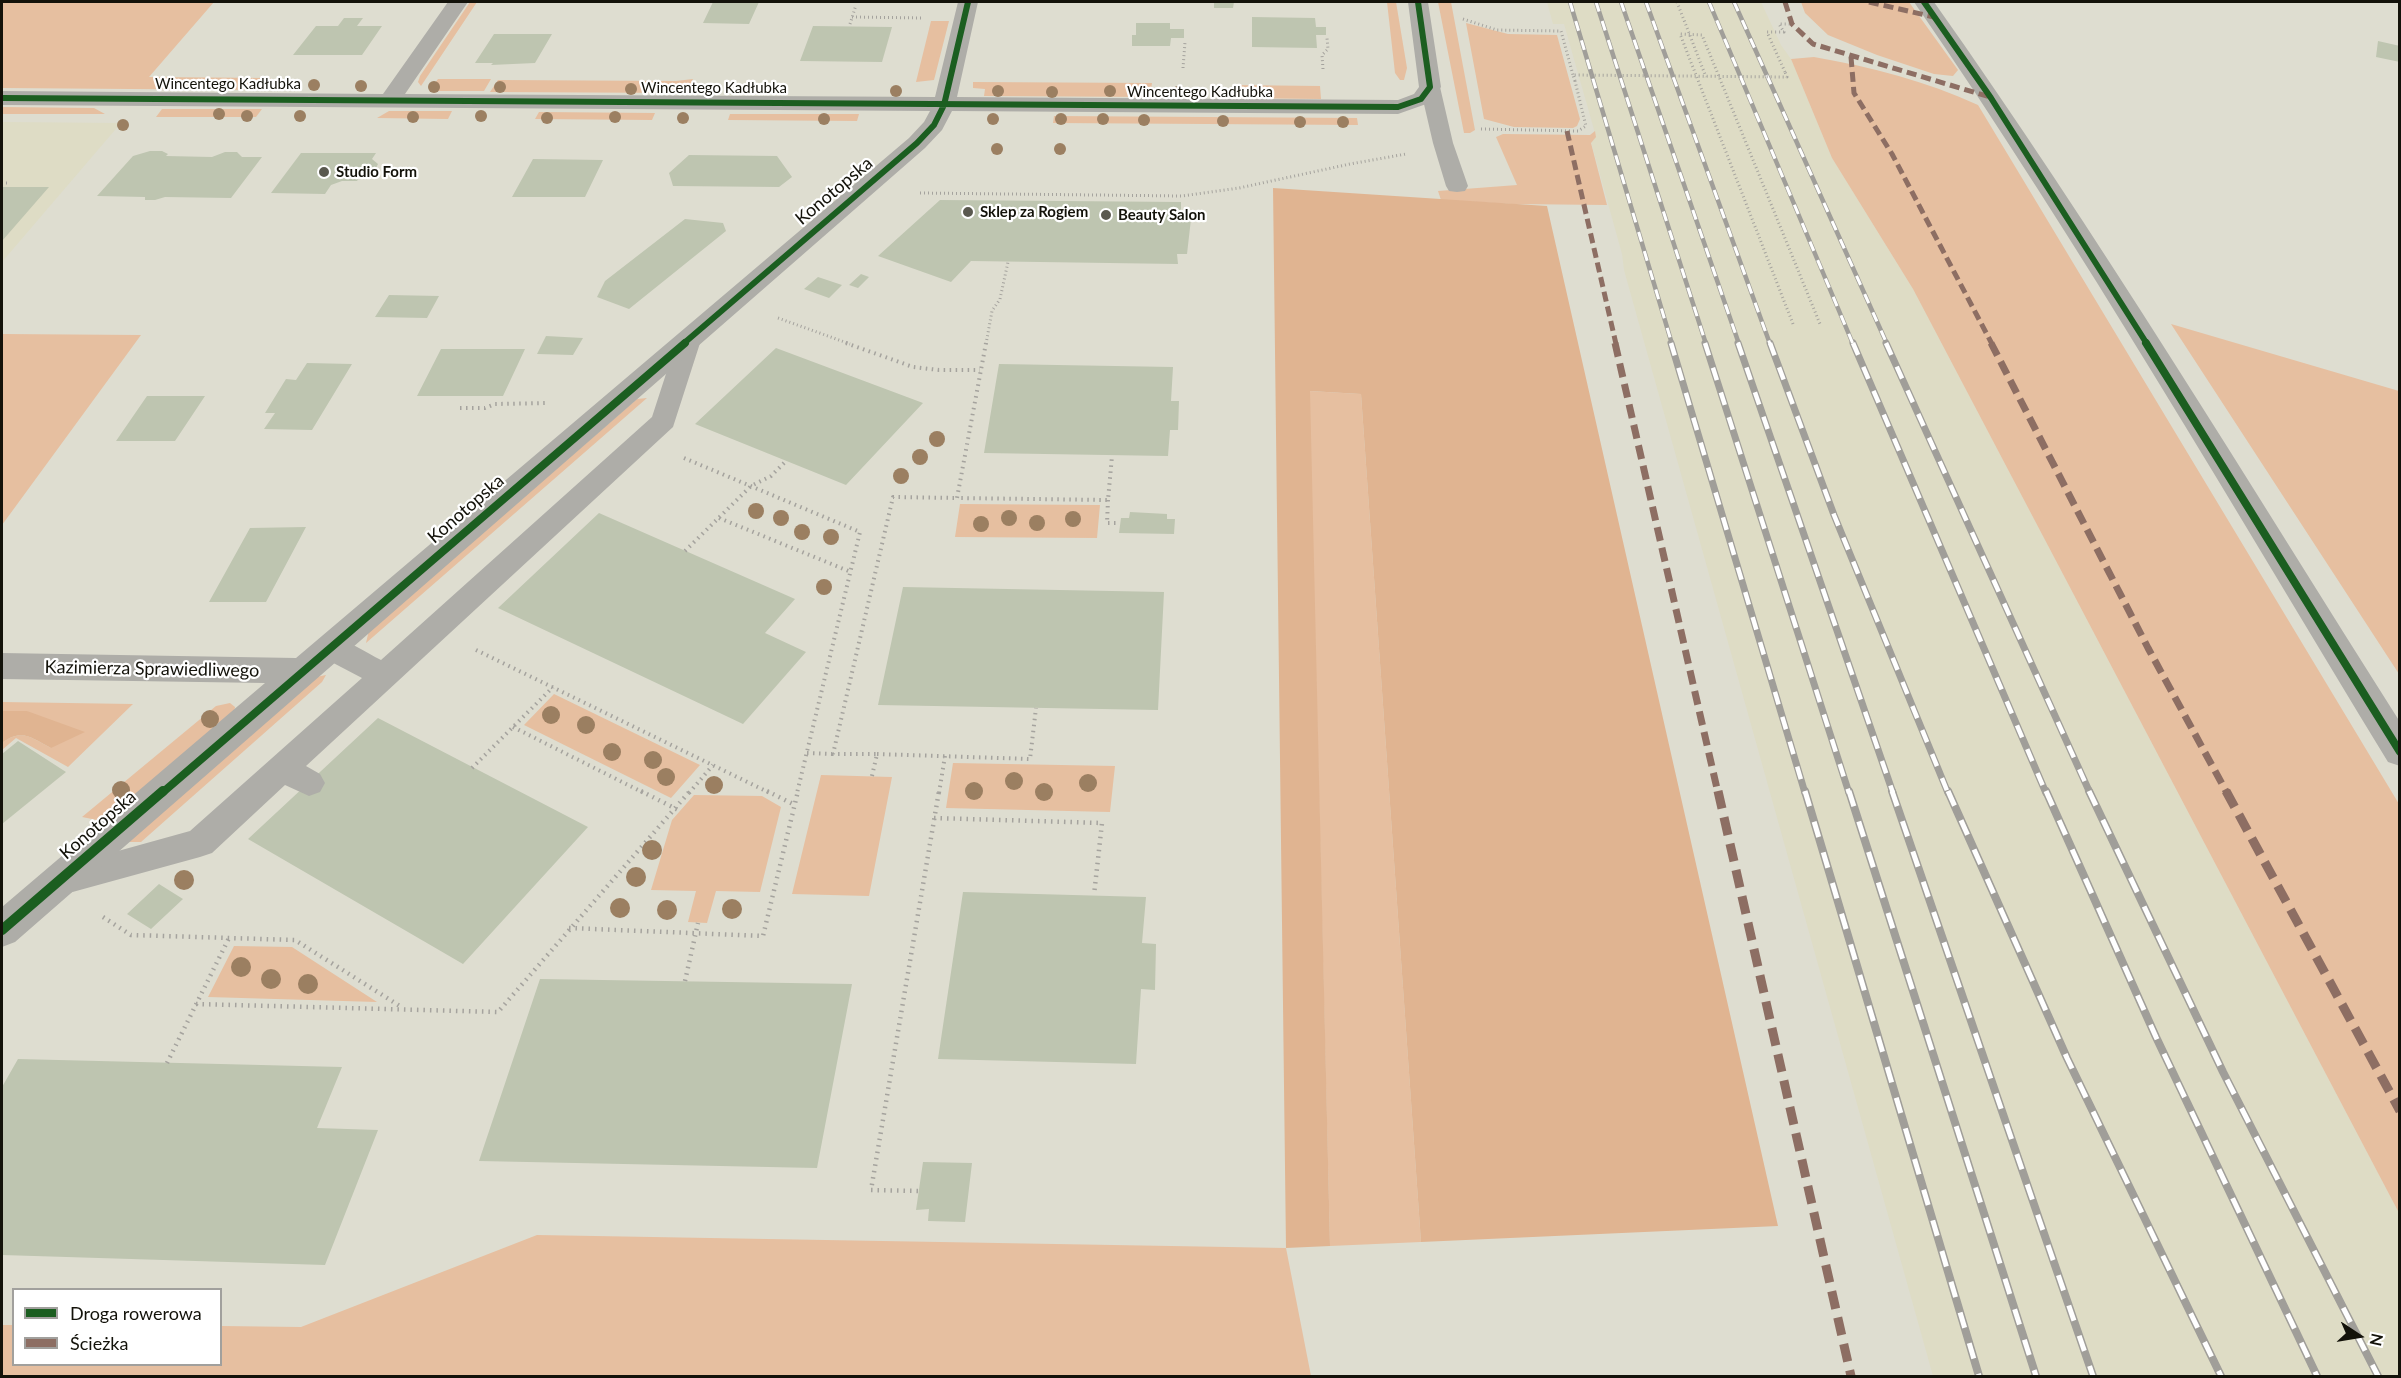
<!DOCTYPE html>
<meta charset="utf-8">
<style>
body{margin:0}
#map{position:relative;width:2401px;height:1378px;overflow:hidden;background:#deddd0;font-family:Lato,sans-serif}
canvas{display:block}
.frame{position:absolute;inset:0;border:3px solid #13120a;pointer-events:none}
.legend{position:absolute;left:12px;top:1288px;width:210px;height:78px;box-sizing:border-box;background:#fff;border:2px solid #a1a09d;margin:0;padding:8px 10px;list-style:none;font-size:18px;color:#13120a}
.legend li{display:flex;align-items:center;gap:12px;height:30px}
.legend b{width:30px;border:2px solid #a1a09d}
.north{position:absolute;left:2329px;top:1306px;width:60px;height:60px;-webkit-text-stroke:4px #fff;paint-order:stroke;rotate:102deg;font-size:16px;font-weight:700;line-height:24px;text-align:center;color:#13120a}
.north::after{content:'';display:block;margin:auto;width:21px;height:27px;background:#13120a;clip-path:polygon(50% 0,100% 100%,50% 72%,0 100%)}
</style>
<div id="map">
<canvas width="2401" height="1378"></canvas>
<div class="frame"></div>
<ul class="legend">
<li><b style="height:8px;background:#1b5e20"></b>Droga rowerowa</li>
<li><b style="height:8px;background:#8d6e63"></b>Ścieżka</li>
</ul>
<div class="north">N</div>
</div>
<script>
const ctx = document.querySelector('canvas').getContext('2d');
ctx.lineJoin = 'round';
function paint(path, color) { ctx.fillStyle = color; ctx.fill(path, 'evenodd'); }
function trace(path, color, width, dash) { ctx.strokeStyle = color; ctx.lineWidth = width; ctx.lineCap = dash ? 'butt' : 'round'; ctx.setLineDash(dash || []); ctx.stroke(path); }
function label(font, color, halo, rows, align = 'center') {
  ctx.font = font + ' Lato,sans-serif'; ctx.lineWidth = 4.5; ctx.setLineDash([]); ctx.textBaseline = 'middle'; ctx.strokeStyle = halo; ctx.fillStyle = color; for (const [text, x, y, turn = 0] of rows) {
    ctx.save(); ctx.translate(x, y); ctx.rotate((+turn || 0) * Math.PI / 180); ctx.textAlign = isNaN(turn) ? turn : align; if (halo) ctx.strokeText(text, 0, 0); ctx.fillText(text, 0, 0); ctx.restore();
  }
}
paint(new Path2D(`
 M1547 2H1761L1781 45 1791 59 1832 158 1913 289 2399 1213V1376H1933L1624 270 1622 254 1591 142 1596 137 1591 119 1564 24H1553Z
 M2 122 121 123 2 262Z`), '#dedcc5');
paint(new Path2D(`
 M2 2H214L149 77 271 78 261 90 2 88Z
 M470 2H477L421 86 418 82 420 76Z
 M1387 2H1396L1407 68 1404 80H1400L1395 73Z
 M1438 2H1451L1475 130 1470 133H1464Z
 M1801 2H1909L1958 70 1953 76 1934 74 1877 55 1828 35 1805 13Z
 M931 21H949L934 80 916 82Z
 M1466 23 1508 34 1557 35 1580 119 1577 126 1573 128 1514 127 1484 119Z
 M1814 57C1871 67 1926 81 1978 105L2399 804V1213L1913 289 1832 158 1791 59Z
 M438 79H491L484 91H429Z
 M693 79 686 93 490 92 498 80 676 81Z
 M973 82 1152 83 1150 97 984 96 985 89 973 88Z
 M1233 85 1320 86 1321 99 1233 98Z
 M2 107 94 108 105 114H2Z
 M162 109H262L256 117H156Z
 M389 111H452L448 119 377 118Z
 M539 112 655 113 652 120 535 119Z
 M730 114H859L857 121 728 120Z
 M1054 116 1357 118 1358 125 1053 123Z
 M1595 131 1596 137 1591 143 1607 205 1512 204 1441 200 1438 191 1517 185 1496 137 1503 134 1590 135Z
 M2171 324 2399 391V674Z
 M2 334 141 335 2 525Z
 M1309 391 1361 394 1421 1242 1330 1246Z
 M647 398 366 643 369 630 637 399Z
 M960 504 1100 505 1097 538 955 537Z
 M326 675 322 682 141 842H127L316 677Z
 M554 694 700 765 671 798 524 725Z
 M2 702 133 704 68 767 16 738 2 750V743C22 728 31 738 51 748L27 711H2Z
 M230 703 235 707 234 714 117 815 102 821 82 817 216 706Z
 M953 763 1115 766 1110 812 946 808Z
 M821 775 892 777 869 896 792 894Z
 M694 795 762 796 781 807 760 892 716 891 707 923 688 922 696 891 651 890 672 820Z
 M234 946 292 947 377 1002 208 997Z
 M537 1235 1286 1248 1311 1376H2V1325H13L14 1364H220L221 1326 301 1327Z`), '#e6bfa0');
paint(new Path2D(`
 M1273 188 1547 206 1778 1226 1421 1242 1361 394 1310 391 1330 1246 1286 1248Z
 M2 711H27L85 732 51 748C31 738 22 728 2 743Z`), '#e0b491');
paint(new Path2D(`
 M713 2H759L749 24 703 23Z
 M1214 2H1234L1233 8H1214Z
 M1252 17 1315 18 1316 27H1326V35H1316L1317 48 1252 47Z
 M344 18H363L357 26H382L362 55H293L316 26H338Z
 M1136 23H1170V29H1184V38H1171L1170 46H1132V35H1136Z
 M813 26 892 27 882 62 800 61Z
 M494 34H552L535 63 491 65 493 63H475Z
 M2378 41 2400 46V62L2376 57Z
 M150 151H162L168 154 166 156 212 157 225 152H237L242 157H262L231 198 165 197 155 200H145V197L97 196 133 156Z
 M301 153H376L372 159 378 164 375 170 361 175 357 181H342L331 185 325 194 271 193Z
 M689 155 777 156 792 177 779 187 673 186 669 173Z
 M533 159 603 160 585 197H512Z
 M2 187H49L2 241Z
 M940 200 1181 202V219H1191L1187 254H1177L1178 264 971 261 951 282 878 256Z
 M685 219 723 223 726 231 629 309 597 297 605 281Z
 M861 274 869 277 858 288 849 285Z
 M818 277 842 285 829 298 804 289Z
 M389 295 439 296 427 318 375 317Z
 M546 336 583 338 573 355 537 354Z
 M776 348 923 403 846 485 695 424Z
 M441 349H525L503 396H417Z
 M307 363 352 364 312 430 264 429 275 413H265L286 379 296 380Z
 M999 364 1173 367 1171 401H1179L1178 430H1170L1168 456 984 453Z
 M147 396H205L175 441H116Z
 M1130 512 1167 514V519H1175L1174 534 1119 533 1121 518H1129Z
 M599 513 795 599 765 633 806 652 743 724 498 608Z
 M306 527 266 602H209L250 528Z
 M903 587 1164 592 1158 710 878 705Z
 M378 718 588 827 463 964 248 839Z
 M18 741 66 772 2 824V754Z
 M159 884 183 899 151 929 127 914Z
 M963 892 1146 897 1142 943 1156 944 1155 990 1141 989 1136 1064 938 1059Z
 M540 979 852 984 817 1168 479 1161Z
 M18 1059 342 1067 317 1128 378 1130 325 1265 2 1255V1087Z
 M923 1162 972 1163 965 1222 928 1221 929 1209 916 1210Z`), '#bec5b0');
trace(new Path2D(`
 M1677 2 1706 77
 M852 17 924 18
 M1463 19 1497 30 1561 31 1573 75
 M850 24 856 5
 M1183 68 1185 42
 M1323 69 1322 55 1328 49 1327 38
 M1785 72 1767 32H1784L1779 24H1792
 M1481 129 1578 131 1586 126 1575 81
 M2 183H10
 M920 193 1182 196 1239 188 1350 164 1406 154
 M778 318 850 344
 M1793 324 1680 34 1702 35 1820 324
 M986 344 992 311 1000 299 1008 262`), '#a5a39e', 3, [1, 3]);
trace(new Path2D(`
 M846 343 913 367 939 370H980
 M986 343 957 498 1108 500 1112 456
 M460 408H485L495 404 549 403
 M684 458 860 532 797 793
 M1108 500 1107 523H1120
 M719 518 851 572
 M685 551 751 486 771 476 786 461
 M476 650 770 793
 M513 727 644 793
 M807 753 833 754
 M877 754 1030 759 1036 708
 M472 768 553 687
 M872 776 877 754H833L893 497 957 498
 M689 793 713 765
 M939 793 945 756`), '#a5a39e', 4, [1.5, 4.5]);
trace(new Path2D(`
 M641 791 680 811
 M767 791 795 805
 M934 818 1102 823 1094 895
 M103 917 131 935 295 940 403 1008
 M569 928 763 936 798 791
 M685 981 698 923
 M196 1004 498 1012 690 791
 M167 1063 229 938
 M918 1191 871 1190 939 791`), '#a5a39e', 4.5, [1.5, 5]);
paint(new Path2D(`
 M1430 81 1437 83 1440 87 1453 143 1468 186 1465 191 1457 192 1449 191 1446 186 1433 143 1420 87 1423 83Z
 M689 332 698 334 701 340 673 427 306 766 320 774 325 783 320 792 309 796 285 785 212 853 200 857 58 896 46 891 41 881 46 871 190 831 362 678 320 656 315 648 320 640C340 633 363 651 381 660L652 417 677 340 680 334Z`), '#aeada8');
paint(new Path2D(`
 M448 2H468L405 94 935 97 958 2H978L957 97 1398 100 1414 94 1419 87 1408 2H1428L1441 87 1429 103 1398 114 952 111 942 130 925 148 15 942 2 947V907L265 683 2 679V653L296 658 909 138 924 122 930 111 2 105V91L383 94Z
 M1914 2H1934C2099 235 2247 480 2400 722V766L2388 762C2233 507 2083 248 1914 2Z`), '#aeada8');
const railFar2 = new Path2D(`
 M1570 2 1672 344
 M1596 2 1706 344
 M1621 2 1739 344
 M1646 2 1770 344
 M1709 2 1853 344
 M1734 2 1887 344`);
const railFar1 = new Path2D(`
 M1671 343 1805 793
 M1705 343 1849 793
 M1738 343 1893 793
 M1770 343 1834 515 1948 793
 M1853 343 2046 793
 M1886 343 2090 793`);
const rail = new Path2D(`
 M1805 791 1979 1376
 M1849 791 2036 1376
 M1892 791 2093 1376
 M1948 791 2067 1058 2221 1376
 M2046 791 2156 1037 2317 1376
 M2089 791 2223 1072 2378 1376`);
trace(railFar2, '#a09e99', 4.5);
trace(railFar1, '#a09e99', 7);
trace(rail, '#a09e99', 8);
trace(railFar2, '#fff', 3, [10]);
trace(railFar1, '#fff', 4.5, [13]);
trace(rail, '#fff', 5, [16]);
trace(new Path2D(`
 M1575 81 1573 75 1787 77 1785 72`), '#a5a39e', 3, [1, 3]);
trace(new Path2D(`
 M1785 2 1792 24 1813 44 1990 97
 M1869 2 1934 17
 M1851 57 1854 93 1892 154 1992 344
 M1567 131 1616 344`), '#8d6e63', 5, [10, 5]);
trace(new Path2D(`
 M1615 343 1718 793
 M1991 343 2148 648 2227 793`), '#8d6e63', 7, [14, 7]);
trace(new Path2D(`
 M1718 791 1851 1376
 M2226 791 2400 1111`), '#8d6e63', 9, [18, 9]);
trace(new Path2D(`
 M1924 2 1991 98 2147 344
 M2 98 1398 107 1421 99 1430 87 1418 2
 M683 344 917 143 934 125 944 105 968 2`), '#1b5e20', 6);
trace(new Path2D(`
 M2146 343 2400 752
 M162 793 685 343`), '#1b5e20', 8);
trace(new Path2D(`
 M2 930 163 791`), '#1b5e20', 10);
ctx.fillStyle = '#9b7f61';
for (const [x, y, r] of [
 [314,85,6],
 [361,86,6],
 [434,87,6],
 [500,87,6],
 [631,89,6],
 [896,91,6],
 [998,91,6],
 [1110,91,6],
 [1052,92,6],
 [1178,92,6],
 [219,114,6],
 [247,116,6],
 [300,116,6],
 [481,116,6],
 [413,117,6],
 [615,117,6],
 [547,118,6],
 [683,118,6],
 [824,119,6],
 [993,119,6],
 [1061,119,6],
 [1103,119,6],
 [1144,120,6],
 [1223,121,6],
 [1300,122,6],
 [1343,122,6],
 [123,125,6],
 [997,149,6],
 [1060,149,6],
 [937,439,8],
 [920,457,8],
 [901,476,8],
 [756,511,8],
 [781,518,8],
 [1009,518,8],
 [1073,519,8],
 [1037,523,8],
 [981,524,8],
 [802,532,8],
 [831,537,8],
 [824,587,8],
 [551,715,9],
 [210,719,9],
 [586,725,9],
 [612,752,9],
 [653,760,9],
 [666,777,9],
 [1014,781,9],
 [1088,783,9],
 [714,785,9],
 [121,790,9],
 [974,791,9],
 [1044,792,9],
 [652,850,10],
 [636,877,10],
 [184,880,10],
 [620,908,10],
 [732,909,10],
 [667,910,10],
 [241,967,10],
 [271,979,10],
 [308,984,10]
]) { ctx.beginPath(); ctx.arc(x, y, r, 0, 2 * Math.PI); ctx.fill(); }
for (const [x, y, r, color] of [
 [324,172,6,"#5a594f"],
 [968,212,6,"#5a594f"],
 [1106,215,6,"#5a594f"]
]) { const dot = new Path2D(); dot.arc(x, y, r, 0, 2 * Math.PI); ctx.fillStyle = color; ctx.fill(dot); trace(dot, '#fff', 2); }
label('15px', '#13120a', '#fff', [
 ["Wincentego Kadłubka",228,84],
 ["Wincentego Kadłubka",714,88],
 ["Wincentego Kadłubka",1200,92]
]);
label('bold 15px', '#13120a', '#fff', [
 ["Studio Form",336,172],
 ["Sklep za Rogiem",980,212],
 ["Beauty Salon",1118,215]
], 'left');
label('18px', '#13120a', '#fff', [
 ["Konotopska",834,191,-40],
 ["Konotopska",466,509,-41],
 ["Kazimierza Sprawiedliwego",152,669,1],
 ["Konotopska",98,825,-41]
]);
</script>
